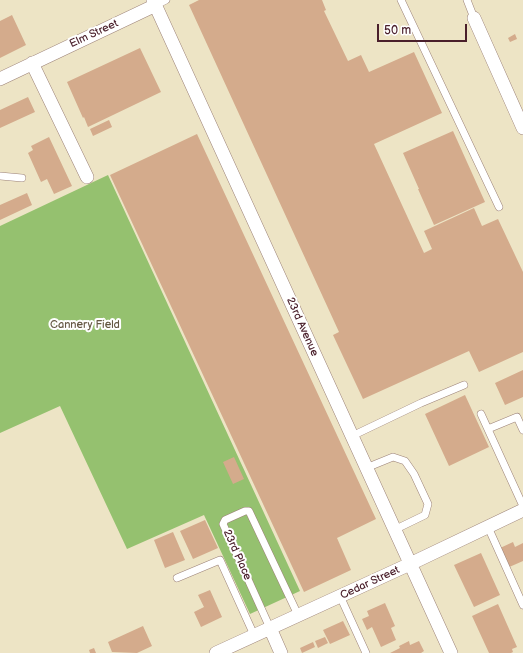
<!DOCTYPE html>
<style>
body{margin:0}
#map{position:relative;width:523px;height:653px;overflow:hidden;background:#ede4c5;font-family:"Balsamiq Sans",sans-serif}
canvas{display:block}
.scale{position:absolute;left:377px;top:24px;width:90px;height:18px;box-sizing:border-box;border:2px solid #4a1f2b;border-top:0;padding-left:5px;font-size:12px;line-height:14px;white-space:nowrap;color:#4a1f2b;-webkit-text-stroke:3px #fff;paint-order:stroke}
</style>
<div id="map">
<canvas width="523" height="653"></canvas>
<div class="scale">50 m</div>
</div>
<script>
const ctx = document.querySelector('canvas').getContext('2d');
ctx.lineJoin = 'round';
function paint(path, color) { ctx.fillStyle = color; ctx.fill(path, 'evenodd'); }
function trace(path, color, width, dash) { ctx.strokeStyle = color; ctx.lineWidth = width; ctx.lineCap = dash ? 'butt' : 'round'; ctx.setLineDash(dash || []); ctx.stroke(path); }
function label(font, color, halo, rows, align = 'center') {
  ctx.font = font + ' "Balsamiq Sans",sans-serif'; ctx.lineWidth = 4; ctx.setLineDash([]); ctx.textBaseline = 'middle'; ctx.strokeStyle = halo; ctx.fillStyle = color; for (const [text, x, y, turn = 0] of rows) {
    ctx.save(); ctx.translate(x, y); ctx.rotate((+turn || 0) * Math.PI / 180); ctx.textAlign = isNaN(turn) ? turn : align; if (halo) ctx.strokeText(text, 0, 0); ctx.fillText(text, 0, 0); ctx.restore();
  }
}
paint(new Path2D(`
 M108 175 300 591 250 614 204 515 127 549 60 406 0 433V226Z`), '#95c16f');
paint(new Path2D(`
 M199 0H322L326 10 324 11 348 61 361 55 369 72 414 52 442 113 374 144 424 253 432 249 424 231 474 208 482 226 498 219 523 272V352L479 372 469 351 363 399 333 335 339 332 189 5Z
 M12 15 26 45 0 58V21Z
 M515 34 517 39 510 42 508 38Z
 M140 48 161 92 88 127 84 117 83 118 67 82Z
 M28 97 35 112 0 128V110Z
 M109 120 112 127 93 136 90 129Z
 M453 131 485 202 434 225 418 189H419L403 153Z
 M197 134 376 519 337 538 351 570 304 592 110 175Z
 M49 137 72 186 54 194 47 179 41 182 28 153 33 150 31 146Z
 M27 193 32 205 0 220V205Z
 M523 370V397L505 405 495 383Z
 M465 395 489 447 449 466 425 414Z
 M234 457 244 479 233 484 223 462Z
 M205 520 218 548 193 559 180 531Z
 M173 532 185 560 165 568 154 540Z
 M513 542 515 547 523 543V561L507 568 498 549Z
 M481 553 500 595 474 607 454 565Z
 M210 590 222 617 201 627 194 612 204 607 198 595Z
 M385 603 395 626 391 628 396 640 381 647 372 627 367 630 362 619 369 616 367 611Z
 M498 604 517 647 512 649 513 652 511 653H489L472 616Z
 M343 621 350 635 330 644 323 630Z
 M143 626 152 646 137 653 112 652 108 642Z
 M325 637 328 643 318 648 315 641Z
 M409 641 410 645 419 641 424 651 421 653H390L400 648 399 646Z
 M313 642 315 647 302 653 300 648Z
 M94 648 96 653H90L89 650Z`), '#d4ab8c');
const service = new Path2D(`
 M401 0 499 207
 M467 0 474 18
 M156 5 166 0
 M0 176 22 178
 M481 414 523 506
 M488 429 517 417 523 430
 M352 436 421 403 464 385
 M366 468 393 457 405 461 414 474 428 504 425 515 394 530
 M488 527 523 605
 M177 578 220 560 254 635
 M340 596 366 653
 M270 628 223 524 225 520 245 511H249L298 615`);
const minor = new Path2D(`
 M153 0 451 653
 M474 18 523 128
 M32 63 87 177
 M0 79 156 5
 M270 628 281 653
 M216 653 410 564 523 510`);
trace(service, '#9c8278', 8);
trace(minor, '#9c8278', 14);
trace(service, '#fff', 7);
trace(minor, '#fff', 13);
label('11px', '#4a1f2b', '#fff', [
 ["Elm Street",94,34,-25],
 ["23rd Avenue",302,327,66],
 ["23rd Place",237,555,66],
 ["Cedar Street",370,583,-25]
]);
label('11px', '#645843', '#fff', [
 ["Cannery Field",85,325]
]);
</script>
